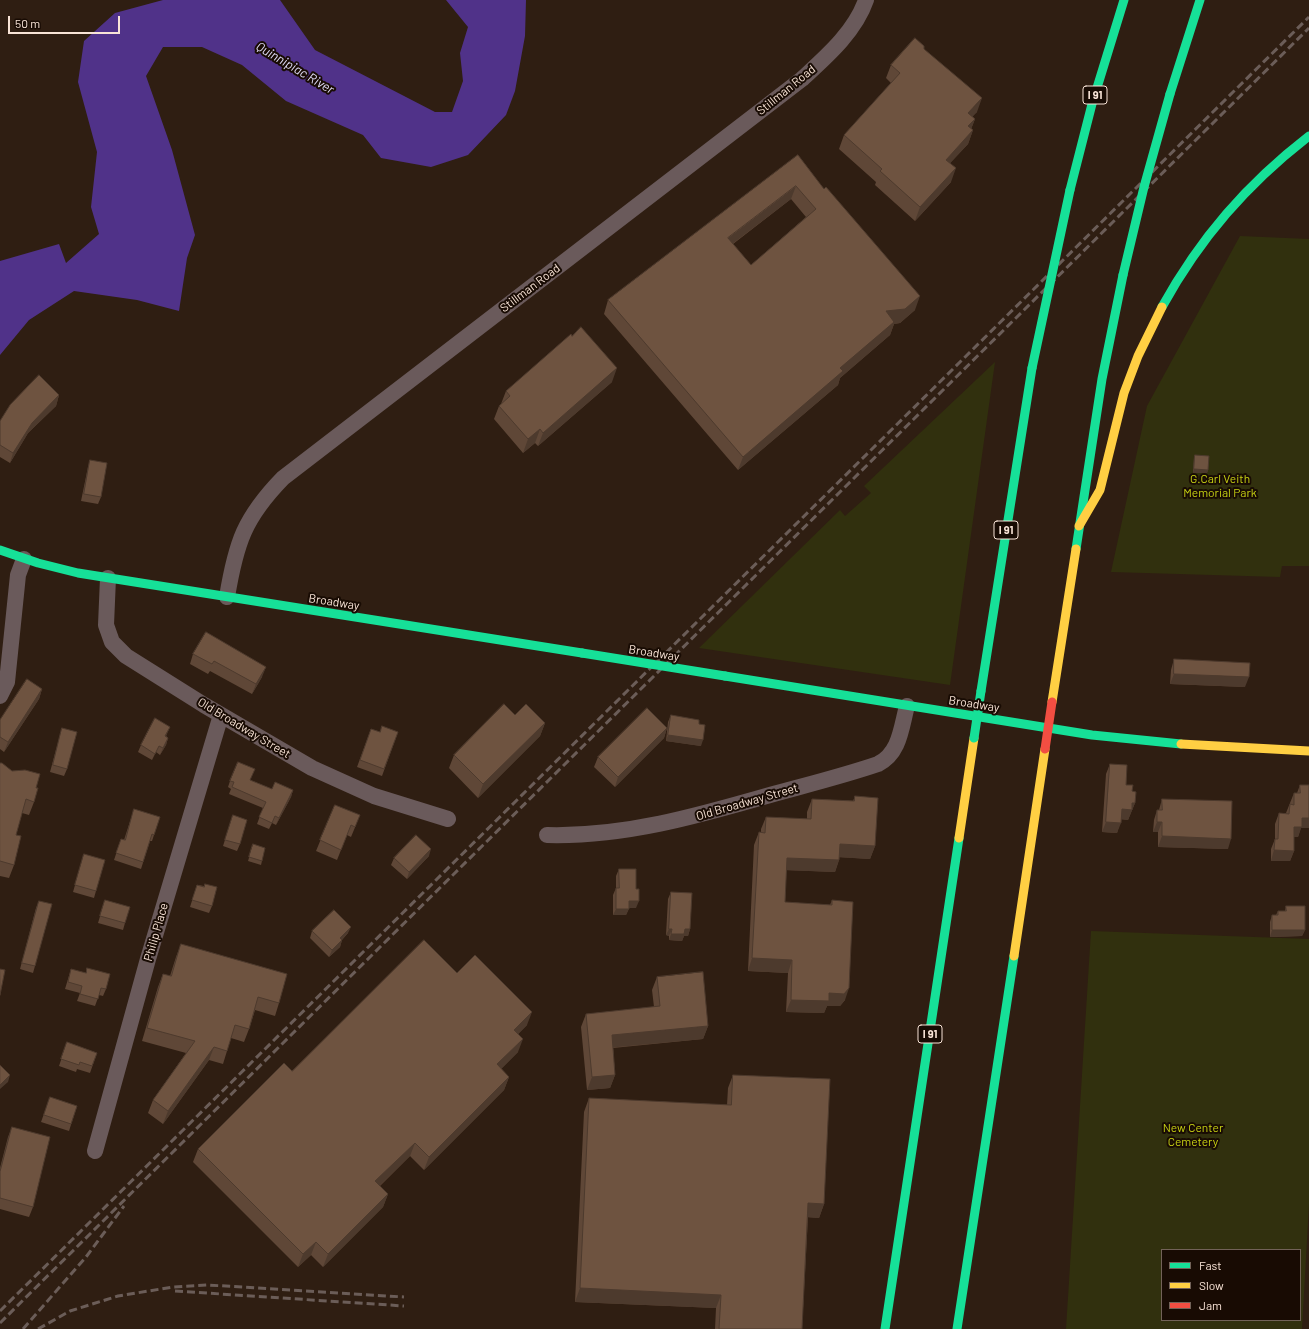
<!DOCTYPE html>
<style>
body{margin:0}
#map{position:relative;width:1309px;height:1329px;overflow:hidden;background:#2f1e12;font-family:Barlow,sans-serif}
canvas{display:block}
.legend{position:absolute;left:1161px;top:1249px;width:140px;height:72px;box-sizing:border-box;background:#180b03;border:1px solid #726258;margin:0;padding:5px 7px;list-style:none;font-size:12px;color:#f9e4d7}
.legend li{display:flex;align-items:center;gap:8px;height:20px}
.legend b{width:20px;border:1px solid #726258}
.scale{position:absolute;left:8px;top:16px;width:112px;height:18px;box-sizing:border-box;border:2px solid #f9e4d7;border-top:0;padding-left:5px;font-size:12px;line-height:14px;white-space:nowrap;color:#f9e4d7;-webkit-text-stroke:3px #180b03;paint-order:stroke}
</style>
<div id="map">
<canvas width="1309" height="1329"></canvas>
<ul class="legend">
<li><b style="height:5px;background:#16e098"></b>Fast</li>
<li><b style="height:5px;background:#ffcf43"></b>Slow</li>
<li><b style="height:5px;background:#f24e42"></b>Jam</li>
</ul>
<div class="scale">50 m</div>
</div>
<script>
const ctx = document.querySelector('canvas').getContext('2d');
ctx.lineJoin = 'round';
function paint(path, color) { ctx.fillStyle = color; ctx.fill(path, 'evenodd'); }
function trace(path, color, width, dash) { ctx.strokeStyle = color; ctx.lineWidth = width; ctx.lineCap = dash ? 'butt' : 'round'; ctx.setLineDash(dash || []); ctx.stroke(path); }
function label(font, color, halo, rows, align = 'center') {
  ctx.font = font + ' Barlow,sans-serif'; ctx.lineWidth = 4; ctx.setLineDash([]); ctx.textBaseline = 'middle'; ctx.strokeStyle = halo; ctx.fillStyle = color; for (const [text, x, y, turn = 0] of rows) {
    ctx.save(); ctx.translate(x, y); ctx.rotate((+turn || 0) * Math.PI / 180); ctx.textAlign = isNaN(turn) ? turn : align; if (halo) ctx.strokeText(text, 0, 0); ctx.fillText(text, 0, 0); ctx.restore();
  }
}
paint(new Path2D(`
 M1240 236 1309 239V566H1282L1280 577 1111 572 1147 406Z
 M995 362 950 685 699 648 840 510 845 516 871 493 864 486Z
 M1091 931 1309 939V1204L1302 1329H1066ZM1162 1250H1300V1320H1162Z`), '#31300e');
paint(new Path2D(`
 M163 0H280L315 50 435 112H452L463 81 460 53 468 27 446 0H526L525 36 515 91 506 115 468 155 431 167 381 158 363 135 286 101 242 65 202 47H163L146 76 172 150 195 235 187 258 179 311 137 300 74 291 29 320 0 355V261L59 244 66 263 99 234 91 207 97 152 78 82 84 41 115 13Z`), '#503289');
trace(new Path2D(`
 M108 578 106 625 112 642 126 656 204 705 312 768 374 796 448 819
 M227 597C236 543 244 518 283 478L802 79C826 57 855 32 866 0
 M0 696 7 682 18 575 24 559
 M547 835C624 837 697 816 770 795 806 785 843 776 878 764 900 753 901 728 907 706
 M95 1151 148 959 221 715`), '#6a5a5b', 16);
trace(new Path2D(`
 M1170 94 1200 0
 M1070 190 1092 104 1124 0
 M1162 307C1200 238 1247 184 1309 136
 M1076 549 1102 379 1123 275
 M0 550 38 563 78 573 582 653
 M725 676 1092 735 1181 744
 M981 691 1032 368
 M885 1329 959 838
 M957 1329 1014 956`), '#16e098', 9);
trace(new Path2D(`
 M1079 526 1100 490 1124 393 1138 356 1162 307
 M1052 702 1076 549
 M1181 744 1309 751
 M959 838 974 738
 M1014 956 1045 749`), '#ffcf43', 9);
trace(new Path2D(`
 M175 1291 404 1306
 M0 1311 1309 17
 M0 1323 1309 28
 M23 1329 86 1257 124 1206
 M38 1329 70 1311 118 1296 173 1287 208 1285 404 1297`), '#6b5d58', 3, [8, 4]);
trace(new Path2D(`
 M1123 275 1144 187 1170 94
 M1032 368 1070 190
 M582 653 725 676
 M974 738 981 691`), '#16e098', 9);
trace(new Path2D(`
 M1045 749 1052 702`), '#f24e42', 9);
paint(new Path2D(`
 M924 49 977 112 972 116 975 119 971 129 973 130 968 144 950 163 951 182 915 221 875 185 876 182 839 149 844 135 891 83 886 78 891 65Z
 M798 155 915 310 900 323 894 324 890 335 840 378 838 385 738 470 604 314 608 300ZM791 199 806 217 751 265 733 244Z
 M612 382 538 446 535 443 523 453 494 419 499 406 501 404 506 391Z
 M59 395 56 406 28 433 10 463 0 457V421Z
 M1195 455 1208 470 1207 473H1193L1194 458Z
 M90 460 101 497 98 504 81 501 88 467Z
 M193 654 262 677 252 694 210 671 208 674 190 664Z
 M1174 659 1245 687 1170 684 1171 670Z
 M42 689 39 699 4 752 0 749V720Z
 M671 715 699 724 701 746 666 741 668 722Z
 M545 723 540 736 478 798 449 768 454 755Z
 M62 728 67 769 64 776 50 772 60 735Z
 M667 728 664 738 615 787 594 767 598 757Z
 M371 729 380 732H398L382 776 357 767Z
 M167 734 166 736 168 738 166 745 160 755 156 752 152 760 138 752 141 745Z
 M0 763 36 788 34 802 29 815 22 813 16 835 14 865 9 878 0 876Z
 M1110 764 1126 785 1132 791 1135 803 1128 820 1121 819 1117 833 1102 832 1106 774Z
 M250 780 272 789 293 790 291 797 276 825 272 823 269 829 257 824 263 808 229 794 231 789 228 787 230 781Z
 M1300 785 1301 828 1298 837H1294V851L1290 861H1271V849L1275 839V824L1279 813H1286L1294 793H1297Z
 M855 796 875 846 870 859 839 857V860L835 872 786 870 785 902 830 905 832 900 845 1000 840 1006H827L824 1013 786 1012 788 973 748 971 754 845 759 832H761V829L766 817 807 819V812L812 799 853 801Z
 M1162 799 1228 849 1158 847V832H1153L1154 820 1157 810H1159Z
 M335 805 356 825 351 837 347 835 337 860 316 851Z
 M134 809 154 835 152 841H150L141 869 114 860 121 839 124 840Z
 M233 815 240 844 237 851 223 846Z
 M252 848 262 861 261 865 248 861Z
 M84 854 96 891 94 898 73 892Z
 M429 856 407 879 391 865 394 858Z
 M619 869 636 908H629L626 915H613V895L616 888V876Z
 M197 885 204 886 212 906 209 913 190 907Z
 M671 892 690 929 688 936H684L682 941 669 940V936L666 935 668 899Z
 M105 900 125 923 123 930 98 923Z
 M39 901 35 966 33 973 20 969 36 908Z
 M1286 906 1305 930 1302 936 1270 937V922L1272 915H1276L1278 911H1285Z
 M312 931 348 933 342 940 340 947 329 957 310 938Z
 M181 944 279 1003 275 1016 255 1010 249 1029 244 1042 231 1038 223 1064 209 1060 163 1124 148 1113 153 1100 186 1053 142 1041 158 987 163 974 170 976 176 957Z
 M87 968 106 989 103 996 99 995 95 1006 77 1001 80 993 65 989 71 969 86 973Z
 M457 973 527 1025 518 1034V1052L501 1069 509 1077 504 1090 424 1170 410 1156 380 1186 388 1194 383 1207 323 1267 311 1255 298 1267 193 1162 198 1149 292 1071Z
 M657 977 708 1026 703 1039 613 1048 615 1075 610 1088 587 1090 581 1027 586 1014 654 1007 652 990Z
 M67 1042 97 1053 90 1073 77 1069 76 1072 59 1066Z
 M733 1075 824 1204 819 1218 808 1217 802 1329H715L716 1308 575 1302 584 1112 589 1098 727 1105 728 1088Z
 M50 1097 77 1106 69 1131 41 1122Z
 M12 1127 33 1207 29 1217 0 1209V1168L8 1137Z`), '#5f4737');
paint(new Path2D(`
 M982 98 977 112 964 126 968 113Z
 M975 119 970 132 968 126Z
 M973 130 968 144 941 173 946 160Z
 M956 168 951 182 915 221 920 207Z
 M796 186 791 199 723 251 728 238Z
 M920 296 915 310 900 323 894 324 890 335 840 378 838 385 738 470 743 457 840 368 886 311Z
 M617 368 612 382 538 446 543 433Z
 M59 395 56 406 28 433 10 463 13 453 32 423Z
 M540 429 535 443 523 453 528 439Z
 M1194 469 1208 470 1207 473H1193Z
 M266 667 262 677 252 694 256 684Z
 M1174 674 1249 677 1245 687 1170 684Z
 M42 689 39 699 4 752 8 742Z
 M545 723 540 736 478 798 483 784Z
 M170 727 167 734 162 743 165 736Z
 M667 728 664 738 615 787 618 777Z
 M668 735 703 740 701 746 666 741Z
 M168 738 166 745 160 755 163 748Z
 M293 790 291 797 276 825 279 818Z
 M1132 803H1135L1128 820 1118 819 1122 809Z
 M1302 818H1309V828H1301L1298 837H1290L1294 827Z
 M1106 822 1121 823 1117 833 1102 832Z
 M1157 822H1162L1158 832H1153Z
 M1162 836 1231 839 1228 849 1158 847Z
 M840 844 875 846 870 859 835 857Z
 M431 849 429 856 407 879 409 872Z
 M1274 850 1294 851 1290 861H1271Z
 M787 858 839 860 835 872 782 870Z
 M629 901H639L636 908H626Z
 M616 909H629L626 915H613Z
 M351 927 348 933 337 945 340 938Z
 M669 929H672L669 936 666 935Z
 M685 929H690L688 936H684L682 941 669 940 671 934Z
 M1272 930H1305L1302 936 1270 937Z
 M342 940 340 947 329 957 332 950Z
 M752 958 792 960 788 973 748 971Z
 M849 988 845 1000 840 1006H827L824 1013 786 1012 791 1000 829 993Z
 M532 1012 527 1025 509 1043 514 1030Z
 M708 1026 703 1039 607 1048 612 1035Z
 M523 1039 518 1052 492 1078 497 1064Z
 M214 1047 209 1060 163 1124 168 1111Z
 M10 1075 8 1082 0 1089V1085Z
 M615 1075 610 1088 587 1090 592 1077Z
 M509 1077 504 1090 424 1170 429 1157Z
 M415 1143 410 1156 370 1195 375 1181Z
 M388 1194 383 1207 323 1267 328 1254Z
 M808 1203 824 1204 819 1218 803 1217Z
 M316 1242 311 1255 298 1267 303 1254Z
 M580 1288 721 1295 716 1308 575 1302Z`), '#4d3a2d');
const building = new Path2D(`
 M915 38 924 46V49L982 98 968 113 975 119 968 126 973 130 946 160 956 168 920 207 880 171 882 169 844 135 900 73 891 65Z
 M798 155 824 189 826 187 920 296 905 309 886 311 894 322 840 368 843 371 743 457 608 300ZM796 186 816 209 751 265 728 238Z
 M581 327 617 368 543 433 540 429 528 439 499 406 510 396 506 391 571 334 572 336Z
 M39 375 59 395 32 423 13 453 0 445V421L10 405Z
 M1195 455 1209 456 1208 470 1194 469Z
 M90 460 107 463 101 497 84 494Z
 M206 632 266 667 256 684 214 661 212 664 193 654Z
 M1174 659 1250 663 1249 677 1174 674Z
 M27 679 42 689 8 742 0 737V720Z
 M504 704 515 715 526 704 545 723 483 784 454 755Z
 M647 708 667 728 618 777 598 757Z
 M671 715 699 720V724L705 725 703 740 668 735Z
 M155 718 170 727 165 736 168 738 163 748 159 746 155 754 141 745Z
 M382 726 398 732 384 769 360 760 371 729 380 732Z
 M62 728 77 732 67 769 53 765Z
 M238 762 255 769 250 780 272 789 275 782 293 790 279 818 275 816 272 823 259 817 266 802 232 787 234 782 230 781Z
 M0 763H2L12 771 25 770 40 774 36 788H38L34 802 26 799 16 835 21 836 14 865 0 861Z
 M1110 764 1127 765 1126 785H1133L1132 791 1136 792 1135 803H1132V810L1122 809 1121 823 1106 822Z
 M1300 785H1309V818H1302V827H1294V851L1274 850 1275 839H1278L1279 813 1289 814 1290 804 1294 805V793H1300Z
 M855 796 878 798 875 846 840 844 839 860 787 858 785 902 832 905V900L853 902 849 988 844 994 829 993V1001L791 1000 792 960 752 958 759 832 765 833 766 817 811 819 812 799 854 801Z
 M1162 799 1232 801 1231 839 1162 836V822H1157V810H1162Z
 M335 805 360 815 355 827 351 825 341 850 320 840Z
 M134 809 160 817 154 835 152 834 143 862 116 853 121 839 125 840Z
 M233 815 247 820 240 844 225 840Z
 M416 835 431 849 409 872 394 858Z
 M253 844 265 848 262 861 249 857Z
 M84 854 105 860 96 891 75 885Z
 M619 869H636V889H639V901H629V909H616V888H619Z
 M205 884 217 887 212 906 192 900 197 885 204 887Z
 M671 892 692 893 690 929H685L684 934H671L672 929H669Z
 M105 900 130 907 125 923 100 916Z
 M39 901 52 904 35 966 22 963Z
 M1286 906H1305V930H1272V915H1278V911H1286Z
 M334 910 351 927 340 938 342 940 332 950 312 931Z
 M424 940 457 973 475 955 532 1012 514 1030 523 1039 497 1064 509 1077 429 1157 415 1143 375 1181 388 1194 328 1254 316 1242 303 1254 198 1149 284 1063 292 1071Z
 M181 944 287 974 279 1003 258 997 249 1029 235 1025 227 1051 214 1047 168 1111 153 1100 195 1041 147 1028 163 974 171 976Z
 M87 968 110 974 106 989 101 988 98 999 80 994 82 986 68 982 71 969 86 973Z
 M0 969 5 970 0 995Z
 M703 972 708 1026 612 1035 615 1075 592 1077 586 1014 660 1006 657 977Z
 M67 1042 97 1053 92 1066 80 1062 79 1065 61 1059Z
 M0 1065 10 1075 0 1085Z
 M733 1075 830 1079 824 1204 808 1203 802 1329H719L721 1295 580 1288 589 1098 731 1105Z
 M50 1097 77 1106 71 1124 44 1115Z
 M12 1127 50 1137 33 1207 0 1198V1172Z`);
paint(building, '#6e5340');
trace(building, '#4d3a2d', 1);
for (const [x, y, w] of [
 [1095,95,24],
 [1006,530,24],
 [930,1034,24]
]) { const box = new Path2D(); box.roundRect(x - w / 2, y - 9, w, 18, 3); ctx.fillStyle = '#180b03'; ctx.fill(box); trace(box, '#f9e4d7', 1); }
label('bold 11px', '#f9e4d7', null, [
 ["I 91",1095,95],
 ["I 91",1006,530],
 ["I 91",930,1034]
]);
label('12px', '#f9e4d7', '#180b03', [
 ["Stillman Road",786,90,-39],
 ["Stillman Road",530,288,-37],
 ["Broadway",334,602,9],
 ["Broadway",654,653,9],
 ["Broadway",974,704,9],
 ["Old Broadway Street",244,728,31],
 ["Old Broadway Street",747,802,-16],
 ["Philip Place",156,932,-74]
]);
label('12px', '#c7d113', '#180b03', [
 ["G.Carl Veith",1220,479],
 ["Memorial Park",1220,493],
 ["New Center",1193,1128],
 ["Cemetery",1193,1142]
]);
label('italic 13px', '#dfdbf6', '#180b03', [
 ["Quinnipiac River",295,68,31]
]);
</script>
